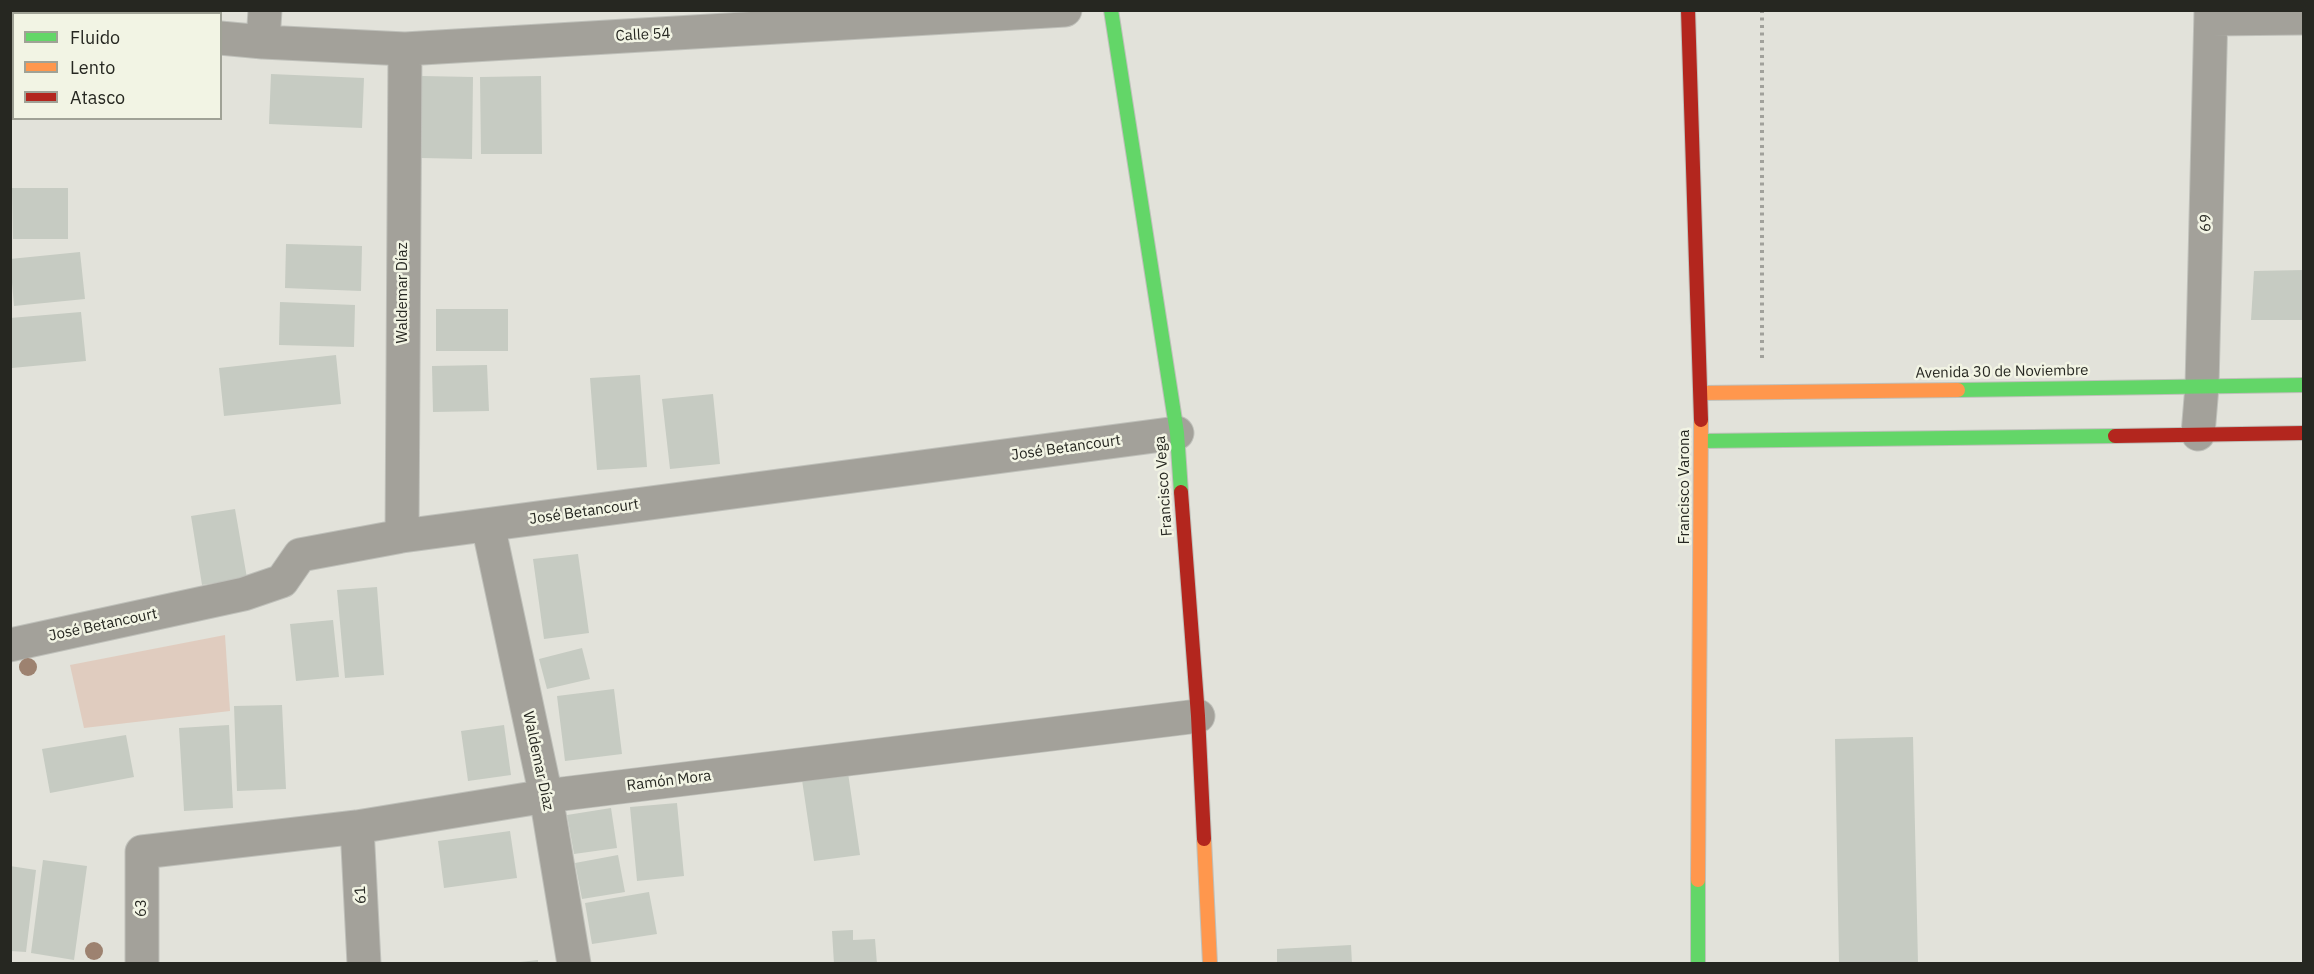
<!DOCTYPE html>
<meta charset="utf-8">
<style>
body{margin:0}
#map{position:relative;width:2314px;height:974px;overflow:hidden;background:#e2e2da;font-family:"IBM Plex Sans",sans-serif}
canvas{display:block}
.frame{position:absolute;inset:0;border:12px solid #262721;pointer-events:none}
.legend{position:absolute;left:12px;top:12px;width:210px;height:108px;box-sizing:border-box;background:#f2f4e4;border:2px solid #a0a296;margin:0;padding:8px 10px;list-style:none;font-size:18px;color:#262721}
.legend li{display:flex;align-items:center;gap:12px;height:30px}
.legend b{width:30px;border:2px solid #a0a296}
</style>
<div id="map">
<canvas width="2314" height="974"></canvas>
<div class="frame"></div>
<ul class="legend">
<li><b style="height:8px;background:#63d668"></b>Fluido</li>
<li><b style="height:8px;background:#ff974d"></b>Lento</li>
<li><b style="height:8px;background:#b3261e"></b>Atasco</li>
</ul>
</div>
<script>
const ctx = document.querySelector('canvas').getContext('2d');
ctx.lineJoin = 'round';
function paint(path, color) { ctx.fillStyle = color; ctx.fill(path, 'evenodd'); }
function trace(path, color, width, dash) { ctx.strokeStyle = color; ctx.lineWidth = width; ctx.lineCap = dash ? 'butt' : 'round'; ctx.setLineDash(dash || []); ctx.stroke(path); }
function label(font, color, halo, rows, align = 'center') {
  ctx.font = font + ' "IBM Plex Sans",sans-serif'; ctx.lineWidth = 5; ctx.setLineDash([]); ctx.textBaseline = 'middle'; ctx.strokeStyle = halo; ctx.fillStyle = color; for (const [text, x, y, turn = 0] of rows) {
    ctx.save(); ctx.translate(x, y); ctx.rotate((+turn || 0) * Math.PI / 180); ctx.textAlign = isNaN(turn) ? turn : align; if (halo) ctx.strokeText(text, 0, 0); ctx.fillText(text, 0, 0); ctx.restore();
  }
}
paint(new Path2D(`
 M225 635 230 711 84 728 70 665Z`), '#e0ccbf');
paint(new Path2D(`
 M271 74 364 78 362 128 269 124Z
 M422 76 473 77 472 159 421 158Z
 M541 76 542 154H481L480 77Z
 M12 188H68V239H13Z
 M286 244 362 246 361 291 285 288Z
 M80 252 85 299 14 306 10 259Z
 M2304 270V320H2251L2254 271Z
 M280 302 355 305 354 347 279 345Z
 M436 309H508V351H436Z
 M81 312 86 361 12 368 10 318Z
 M336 355 341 404 224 416 219 368Z
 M487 365 489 411 433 412 432 366Z
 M640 375 647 467 597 470 590 378Z
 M713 394 720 464 670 469 662 399Z
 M235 509 247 578 202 585 191 516Z
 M578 554 589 633 544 639 533 559Z
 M377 587 384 675 345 678 337 590Z
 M333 620 339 677 296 681 290 624Z
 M582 648 590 679 547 689 539 659Z
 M614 689 622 754 565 761 557 696Z
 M282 705 286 789 237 791 234 706Z
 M229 725 233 808 184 811 179 728Z
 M504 725 511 775 468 781 461 731Z
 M126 735 134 777 50 793 42 749Z
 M1913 737 1918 964H1839L1835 739Z
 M848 773 860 855 814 861 802 780Z
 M677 803 684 876 637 881 630 807Z
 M611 808 617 848 574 854 567 815Z
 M510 831 517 878 444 888 438 841Z
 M618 855 625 892 582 899 575 863Z
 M43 860 87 866 74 960 31 953Z
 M10 866 36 870 26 952 10 951Z
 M649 892 657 934 592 944 585 903Z
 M853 930V940L875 939 877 964H834L832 931Z
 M1351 945 1352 964H1277V949Z
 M538 960V964H520V962Z`), '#c6cbc2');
const street = new Path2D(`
 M10 16H14
 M2211 19 2304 18
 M220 38 263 42 405 49 1065 10
 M263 42 265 10
 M2198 434 2202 386 2211 10
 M488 525 546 796 574 964
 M402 536 405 49
 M10 645 244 594 282 581 300 555 402 536 1177 433
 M357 827 364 964
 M142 964V852L357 827 546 796 1198 716`);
const fast = new Path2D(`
 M1111 10 1177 433 1181 492
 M1958 390 2304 385
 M1702 441 2115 436
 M1698 964V880`);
const slow = new Path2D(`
 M1701 393 1958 390
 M1204 839 1210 964
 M1698 880 1701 420`);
const jam = new Path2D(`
 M1688 10 1701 420
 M2115 436 2304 433
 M1181 492 1198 716 1204 839`);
trace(street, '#bfc0ba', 35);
trace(fast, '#bfc0ba', 16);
trace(slow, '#bfc0ba', 16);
trace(jam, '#bfc0ba', 16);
trace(new Path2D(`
 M1762 358V10`), '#a1a19b', 4, [3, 4.5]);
trace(street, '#a3a19a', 33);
trace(fast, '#63d668', 14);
trace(slow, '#ff974d', 14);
trace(jam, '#b3261e', 14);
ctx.fillStyle = '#9d8270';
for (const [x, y] of [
 [28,667],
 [94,951]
]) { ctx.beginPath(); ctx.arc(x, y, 9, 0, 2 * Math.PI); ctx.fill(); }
label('15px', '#262721', '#f2f4e4', [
 ["Calle 54",643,35,-3],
 ["69",2206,223,-89],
 ["Waldemar Díaz",403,293,-90],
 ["Avenida 30 de Noviembre",2002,372,-1],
 ["José Betancourt",1066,448,-8],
 ["Francisco Vega",1164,486,-94],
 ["Francisco Varona",1685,487,-90],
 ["José Betancourt",584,512,-8],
 ["José Betancourt",103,625,-12],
 ["Waldemar Díaz",538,761,78],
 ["Ramón Mora",669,781,-7],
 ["61",361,895,-93],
 ["63",142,908,-90]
]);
</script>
